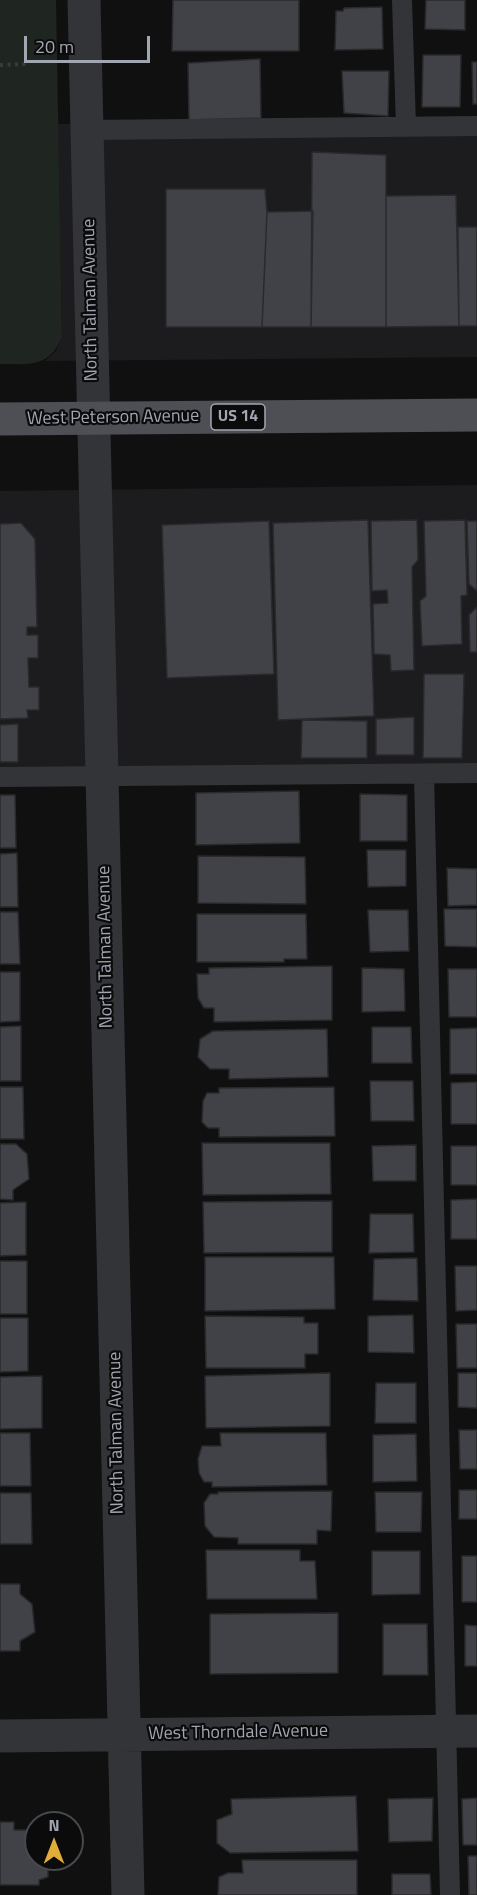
<!DOCTYPE html>
<style>
body{margin:0}
#map{position:relative;width:477px;height:1895px;overflow:hidden;background:#101011;font-family:"Titillium Web",sans-serif}
canvas{display:block}
.north{position:absolute;left:24px;top:1811px;width:60px;height:60px;box-sizing:border-box;background:#0b0b0c;border:2px solid #47494e;border-radius:50%;rotate:0deg;font-size:16px;font-weight:700;line-height:24px;text-align:center;color:#a2a6b1}
.north::after{content:'';display:block;margin:auto;width:21px;height:27px;background:#e1ad38;clip-path:polygon(50% 0,100% 100%,50% 72%,0 100%)}
.scale{position:absolute;left:24px;top:36px;width:126px;height:27px;box-sizing:border-box;border:3px solid #a2a6b1;border-top:0;padding-left:8px;font-size:18px;line-height:21px;white-space:nowrap;color:#a2a6b1;-webkit-text-stroke:4px #0b0b0c;paint-order:stroke}
</style>
<div id="map">
<canvas width="477" height="1895"></canvas>
<div class="north">N</div>
<div class="scale">20 m</div>
</div>
<script>
const ctx = document.querySelector('canvas').getContext('2d');
ctx.lineJoin = 'round';
function paint(path, color) { ctx.fillStyle = color; ctx.fill(path, 'evenodd'); }
function trace(path, color, width, dash) { ctx.strokeStyle = color; ctx.lineWidth = width; ctx.lineCap = dash ? 'butt' : 'round'; ctx.setLineDash(dash || []); ctx.stroke(path); }
function label(font, color, halo, rows, align = 'center') {
  ctx.font = font + ' "Titillium Web",sans-serif'; ctx.lineWidth = 4.5; ctx.setLineDash([]); ctx.textBaseline = 'middle'; ctx.strokeStyle = halo; ctx.fillStyle = color; for (const [text, x, y, turn = 0] of rows) {
    ctx.save(); ctx.translate(x, y); ctx.rotate((+turn || 0) * Math.PI / 180); ctx.textAlign = isNaN(turn) ? turn : align; if (halo) ctx.strokeText(text, 0, 0); ctx.fillText(text, 0, 0); ctx.restore();
  }
}
paint(new Path2D(`
 M477 122V357L45 361 56 351 62 337 58 124Z
 M477 485V770L0 774V491Z`), '#1c1c1e');
paint(new Path2D(`
 M0 0H56L62 337C49 368 30 364 0 364Z`), '#1f2520');
const building = new Path2D(`
 M173 0H299V51H172Z
 M426 0H465V30L425 29Z
 M382 7 383 49 335 50 336 11H343L344 8Z
 M423 55H461L460 107H422Z
 M260 59 261 118 189 120 188 63Z
 M472 62H477V104H473Z
 M342 71H389L388 116 344 113Z
 M312 152 386 155V327H311Z
 M166 189H265L267 212 262 327H166Z
 M456 195 459 326 386 327V196Z
 M313 211 311 327H262L267 212Z
 M458 227H477V326H459Z
 M368 520 374 716 278 720 273 523Z
 M417 520 418 560 412 567 414 670 391 671 390 655 374 654 373 604 388 603 387 590 372 591 371 521Z
 M465 520 467 595 461 596 462 644 422 646 420 601 426 596 424 521Z
 M269 521 274 674 167 678 162 525Z
 M467 521H477V591L469 584Z
 M21 523 35 539 37 627H27V635H38V658H28L29 687H39V710H27L28 718 0 719V524Z
 M477 607V652H470L469 615Z
 M424 674H464L462 758H423Z
 M414 717V755H376V719Z
 M302 720 367 721V758H301Z
 M18 724V762H0V725Z
 M299 791 300 843 196 845V793Z
 M360 794 407 795V841H360Z
 M0 795H15L16 848H0Z
 M367 850H406V886L368 887Z
 M17 853 18 907H0V854Z
 M198 856 305 857 306 904 198 903Z
 M447 868 477 869V905L448 906Z
 M444 909H477V947L445 946Z
 M368 910H408L409 951 370 952Z
 M0 912H18L20 964H0Z
 M197 914H306L307 959H284V962H197Z
 M332 966V1020L214 1022V1008H204L198 998 197 974H209V968Z
 M362 968 404 969 405 1011 362 1012Z
 M448 969H477V1017H449Z
 M0 972H20V1021L0 1022Z
 M21 1026V1081H0V1027Z
 M372 1027H411L412 1063H372Z
 M477 1028V1074H450V1029Z
 M327 1029 328 1077 229 1079V1069H210L198 1057 200 1039 213 1031Z
 M370 1081H413L414 1121H371Z
 M477 1082V1124H451V1083Z
 M0 1087H23L24 1139H0Z
 M334 1087 335 1136 219 1137V1128H208L202 1122 203 1101 207 1093H219V1088Z
 M202 1143H330L331 1194 203 1195Z
 M0 1144H16L27 1154 29 1179 13 1190V1200L0 1199Z
 M416 1145V1181H373L372 1146Z
 M451 1146H477V1185H451Z
 M477 1199V1239H451V1200Z
 M332 1201V1252L204 1253 203 1202Z
 M26 1202V1255L0 1256V1203Z
 M370 1214H413L414 1252 369 1253Z
 M205 1257H334L335 1309 205 1311Z
 M417 1258 418 1301 373 1300 374 1259Z
 M0 1261H27V1314H0Z
 M455 1266H477V1310L456 1311Z
 M413 1315 414 1353 368 1352V1316Z
 M205 1316 304 1317V1323H318V1354H305V1368H206Z
 M0 1318H28V1371L0 1372Z
 M456 1324H477V1368H457Z
 M330 1373V1426L206 1428 205 1376Z
 M458 1373H477V1408L458 1407Z
 M42 1376V1428L0 1429V1377Z
 M376 1383H416V1423H375Z
 M459 1430H477V1469H460Z
 M0 1433H30L31 1486H0Z
 M220 1433H326L327 1485 212 1487V1482H204L199 1473 198 1459 202 1446H221Z
 M416 1434 417 1481 373 1482V1435Z
 M459 1490H477V1519H459Z
 M332 1491 331 1531 317 1530V1544H238V1538L214 1537 205 1526 204 1503 210 1494H218V1492Z
 M375 1492H422L421 1532H376Z
 M0 1493H31L32 1544H0Z
 M206 1550H300V1561H315L317 1599H207Z
 M372 1551H420V1594L372 1595Z
 M462 1556H477V1602H462Z
 M0 1584H20V1594L32 1604 35 1632 20 1641V1651H0Z
 M338 1613V1673L210 1674V1614Z
 M383 1624H427L428 1675H383Z
 M465 1625 477 1626V1666H465Z
 M356 1796 358 1851 230 1853 217 1843V1820L232 1814 231 1799Z
 M433 1798 432 1841 389 1842 388 1799Z
 M477 1798V1845H463L462 1799Z
 M0 1822H14V1830H35L36 1859H48V1877L39 1880V1885H0Z
 M468 1856H477V1895H469Z
 M242 1860H357V1895H218L219 1877 228 1873H243Z
 M392 1874H430L431 1895H392Z`);
paint(building, '#414247');
trace(building, '#2a2a2d', 1.5);
trace(new Path2D(`
 M0 65 28 64`), '#393b3f', 4, [3, 4.5]);
trace(new Path2D(`
 M402 0 406 127
 M87 130 477 126
 M424 774 450 1895
 M0 777 477 773`), '#333438', 20);
trace(new Path2D(`
 M84 0 128 1895
 M0 1736 477 1731`), '#333438', 33);
trace(new Path2D(`
 M0 419 477 415`), '#4e4f55', 33);
for (const [x, y, w] of [
 [238,417,54]
]) { const box = new Path2D(); box.roundRect(x - w / 2, y - 13, w, 26, 4.5); ctx.fillStyle = '#0b0b0c'; ctx.fill(box); trace(box, '#a2a6b1', 1.5); }
label('bold 16px', '#a2a6b1', null, [
 ["US 14",238,417]
]);
label('18px', '#a2a6b1', '#0b0b0c', [
 ["North Talman Avenue",91,300,-91],
 ["West Peterson Avenue",113,418,-1],
 ["North Talman Avenue",106,947,-91],
 ["North Talman Avenue",117,1433,-91],
 ["West Thorndale Avenue",238,1733,-1]
]);
</script>
